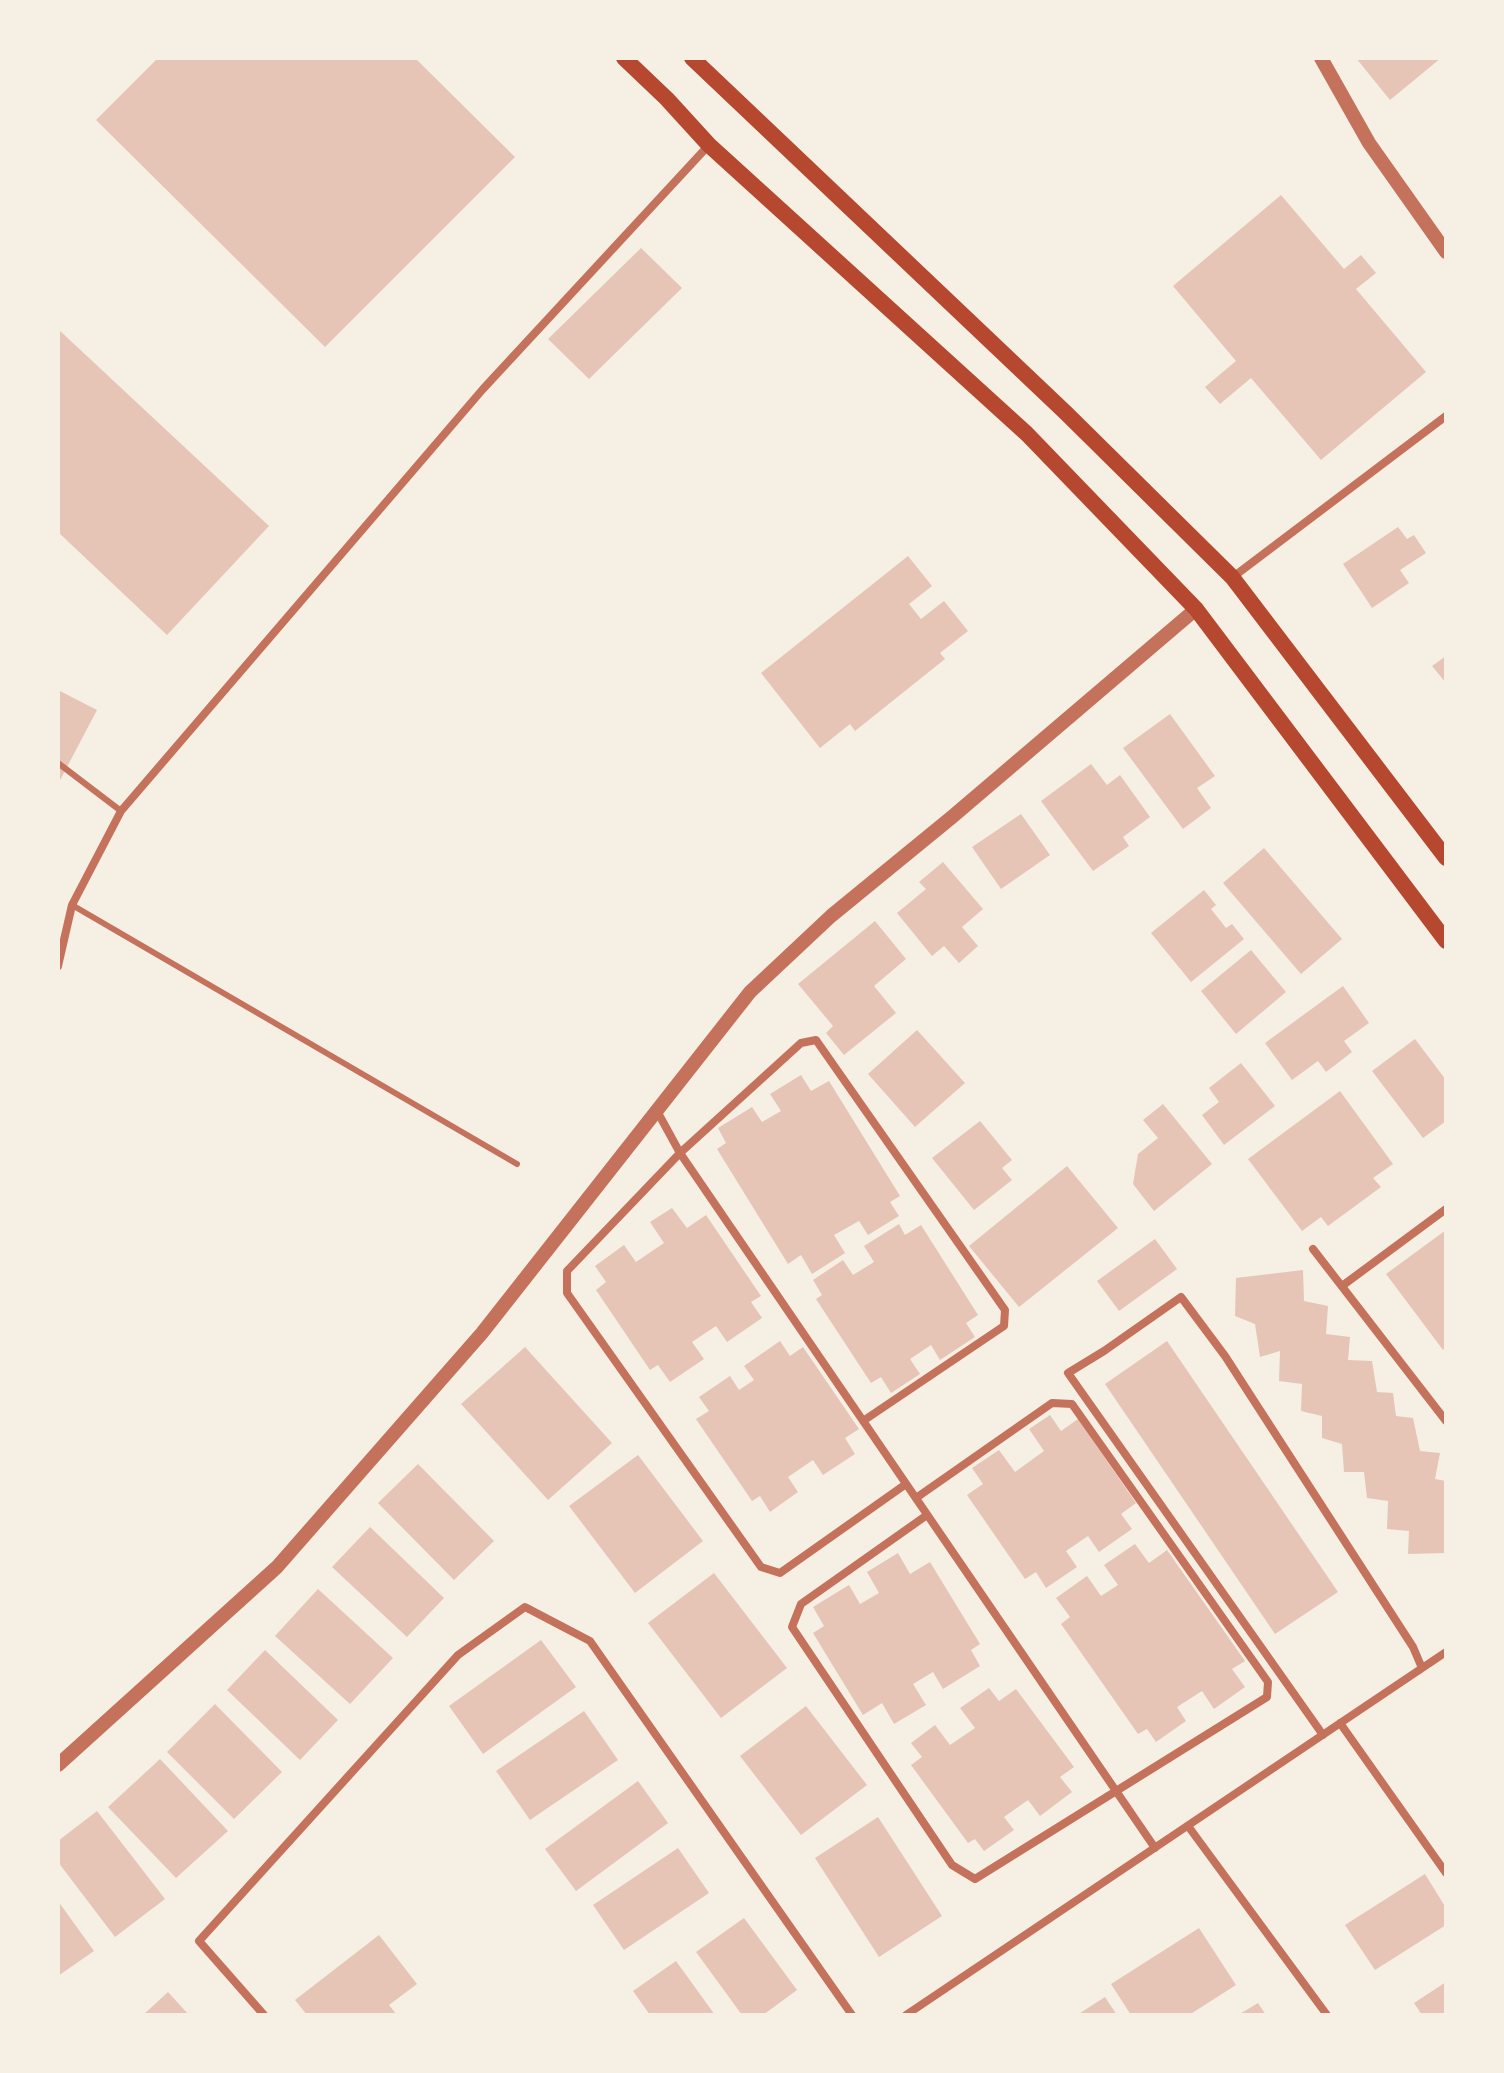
<!DOCTYPE html>
<style>
body{margin:0}
#map{position:relative;width:1504px;height:2073px;overflow:hidden;background:#f6efe4;font-family:Cabin,sans-serif}
canvas{display:block}
.frame{position:absolute;inset:0;border:60px solid #f6efe4;pointer-events:none}
</style>
<div id="map">
<canvas width="1504" height="2073"></canvas>
<div class="frame"></div>
</div>
<script>
const ctx = document.querySelector('canvas').getContext('2d');
ctx.lineJoin = 'round';
function paint(path, color) { ctx.fillStyle = color; ctx.fill(path, 'evenodd'); }
function trace(path, color, width, dash) { ctx.strokeStyle = color; ctx.lineWidth = width; ctx.lineCap = dash ? 'butt' : 'round'; ctx.setLineDash(dash || []); ctx.stroke(path); }
paint(new Path2D(`
 M158 58H415L515 157 325 347 96 120Z
 M1356 58H1441L1390 100Z
 M1281 195 1344 269 1361 255 1376 273 1356 289 1426 372 1321 460 1251 378 1220 404 1205 387 1236 361 1173 286Z
 M641 248 682 288 589 379 548 339Z
 M58 329 269 526 167 635 58 532Z
 M1398 527 1407 539 1414 535 1426 553 1400 570 1409 583 1372 608 1343 564Z
 M908 556 932 586 909 604 921 619 944 601 968 631 940 653 945 659 855 731 850 724 820 748 761 673Z
 M1446 656V683L1432 666Z
 M58 690 97 710 58 784Z
 M1170 714 1215 776 1197 788 1211 808 1183 829 1123 748Z
 M1091 764 1107 785 1120 775 1150 817 1123 837 1129 846 1093 871 1041 801Z
 M1021 814 1050 855 1001 889 972 847Z
 M1264 848 1342 939 1301 974 1223 883Z
 M943 862 983 909 962 927 978 946 959 963 944 946 932 956 897 913 926 889 919 882Z
 M1204 890 1216 905 1211 909 1226 928 1232 924 1244 939 1191 982 1151 933Z
 M875 921 906 959 874 986 896 1013 844 1055 826 1033 833 1026 798 984Z
 M1251 950 1286 992 1236 1034 1201 991Z
 M1343 986 1369 1023 1344 1041 1352 1052 1326 1072 1318 1061 1292 1080 1265 1043Z
 M917 1030 965 1083 915 1127 868 1074Z
 M1415 1039 1446 1080V1121L1423 1138 1372 1071Z
 M1241 1063 1275 1106 1224 1145 1202 1115 1219 1102 1209 1088Z
 M801 1075 811 1091 829 1081 900 1196 890 1202 899 1216 868 1235 859 1221 834 1235 845 1253 812 1274 801 1255 788 1264 717 1149 726 1143 718 1128 752 1107 762 1122 781 1111 770 1094Z
 M1340 1091 1393 1164 1373 1178 1381 1187 1328 1226 1321 1217 1302 1231 1248 1159Z
 M1163 1104 1212 1164 1154 1211 1133 1184 1138 1154 1158 1138 1143 1120Z
 M980 1121 1012 1160 1002 1168 1012 1180 974 1210 932 1158Z
 M1067 1166 1118 1228 1019 1307 969 1246Z
 M672 1208 687 1228 706 1215 761 1296 751 1302 762 1318 727 1342 716 1326 692 1342 704 1359 670 1382 658 1365 650 1370 596 1290 606 1282 595 1266 624 1245 636 1262 664 1243 650 1222Z
 M899 1224 905 1235 921 1225 978 1315 966 1323 975 1337 940 1360 931 1345 910 1359 920 1374 891 1393 881 1377 871 1383 816 1299 822 1295 813 1280 843 1260 853 1275 874 1262 864 1246Z
 M1446 1230V1347L1443 1350 1386 1274Z
 M1155 1239 1177 1269 1119 1311 1097 1281Z
 M1303 1270 1304 1301 1328 1306 1326 1334 1350 1337 1348 1360 1372 1361 1377 1392 1393 1393 1396 1416 1413 1418 1420 1451 1440 1453 1435 1479 1446 1481V1553L1408 1554 1409 1531 1387 1529 1388 1501 1367 1498 1364 1472H1344L1342 1444 1322 1438V1416L1301 1411 1302 1384 1279 1381 1280 1351 1260 1357 1255 1324 1235 1316 1236 1278Z
 M780 1341 790 1356 803 1347 859 1429 845 1438 855 1454 823 1475 813 1460 788 1477 798 1492 770 1512 760 1496 752 1501 696 1419 709 1411 699 1397 730 1376 739 1390 754 1380 744 1366Z
 M1167 1341 1338 1592 1275 1634 1105 1384Z
 M525 1347 612 1443 548 1500 461 1404Z
 M1050 1415 1061 1431 1078 1419 1136 1503 1121 1514 1132 1529 1099 1552 1088 1536 1066 1551 1077 1567 1046 1588 1036 1572 1025 1579 967 1495 983 1484 972 1468 999 1450 1015 1472 1044 1451 1029 1429Z
 M638 1455 703 1541 635 1593 569 1506Z
 M418 1464 494 1541 454 1580 378 1503Z
 M370 1527 444 1598 407 1637 332 1567Z
 M1135 1544 1149 1563 1167 1550 1245 1661 1232 1669 1245 1687 1214 1709 1202 1691 1177 1707 1186 1721 1156 1742 1147 1729 1138 1734 1061 1624 1070 1617 1056 1598 1087 1576 1101 1596 1118 1585 1104 1565Z
 M898 1553 910 1574 930 1562 980 1644 971 1650 980 1666 943 1689 933 1672 913 1684 926 1705 894 1724 882 1703 863 1715 813 1633 824 1626 813 1607 849 1585 860 1604 879 1593 867 1572Z
 M714 1573 787 1668 721 1718 648 1623Z
 M318 1589 393 1658 350 1704 275 1636Z
 M541 1640 576 1687 483 1754 449 1706Z
 M265 1650 338 1720 300 1760 227 1690Z
 M989 1688 999 1701 1016 1689 1074 1767 1060 1777 1072 1792 1040 1816 1028 1800 1004 1817 1014 1830 984 1851 975 1839 968 1843 911 1765 922 1757 911 1743 935 1725 950 1745 975 1728 960 1708Z
 M215 1704 282 1772 234 1819 167 1752Z
 M806 1706 867 1785 801 1835 740 1756Z
 M584 1711 618 1760 530 1820 496 1771Z
 M160 1759 228 1831 176 1878 108 1807Z
 M638 1781 668 1823 576 1891 545 1849Z
 M97 1811 165 1899 115 1937 58 1862V1841Z
 M878 1817 942 1916 879 1957 815 1858Z
 M678 1848 709 1893 624 1950 593 1905Z
 M1425 1874 1446 1908V1925L1375 1970 1345 1925Z
 M58 1901 94 1951 58 1976Z
 M744 1918 797 1990 763 2015H742L696 1952Z
 M1199 1928 1236 1985 1189 2015H1131L1111 1984Z
 M379 1935 417 1984 389 2005 397 2015H307L295 2000Z
 M676 1961 715 2015H650L633 1991Z
 M1446 1982V2015H1422L1414 2003Z
 M168 1992 189 2015H143Z
 M1105 1997 1117 2015H1077Z
 M1258 2003 1266 2015H1238Z`), '#e6c5b7');
trace(new Path2D(`
 M58 763 121 811
 M72 905 517 1164`), '#c5725c', 6);
trace(new Path2D(`
 M1233 577 1446 416
 M58 966 72 905 121 811 483 389 708 146
 M657 1111 680 1153 1155 1848
 M1313 1249 1446 1421
 M1342 1286 1446 1209
 M863 1421 1004 1326 1005 1310 816 1040 801 1043 680 1153 567 1271V1293L761 1567 780 1573 906 1484
 M916 1498 1052 1403 1072 1404 1268 1682 1267 1697 975 1879 952 1865 792 1627 801 1604 927 1515
 M1340 1723 1446 1873
 M1323 1735 1068 1373 1104 1351 1181 1297 1225 1356 1413 1647 1422 1668
 M1188 1826 1327 2015
 M264 2015 199 1941 458 1655 525 1607 590 1641 852 2015
 M906 2015 1446 1652`), '#c5725c', 8);
trace(new Path2D(`
 M1321 58 1369 143 1446 252
 M58 1765 277 1567 482 1333 750 992 831 916 952 817 1196 609`), '#c5725c', 14);
trace(new Path2D(`
 M624 58 667 99 709 145 1027 434 1196 609 1446 941
 M692 58 1066 413 1232 577 1446 858`), '#b5482f', 16);
</script>
